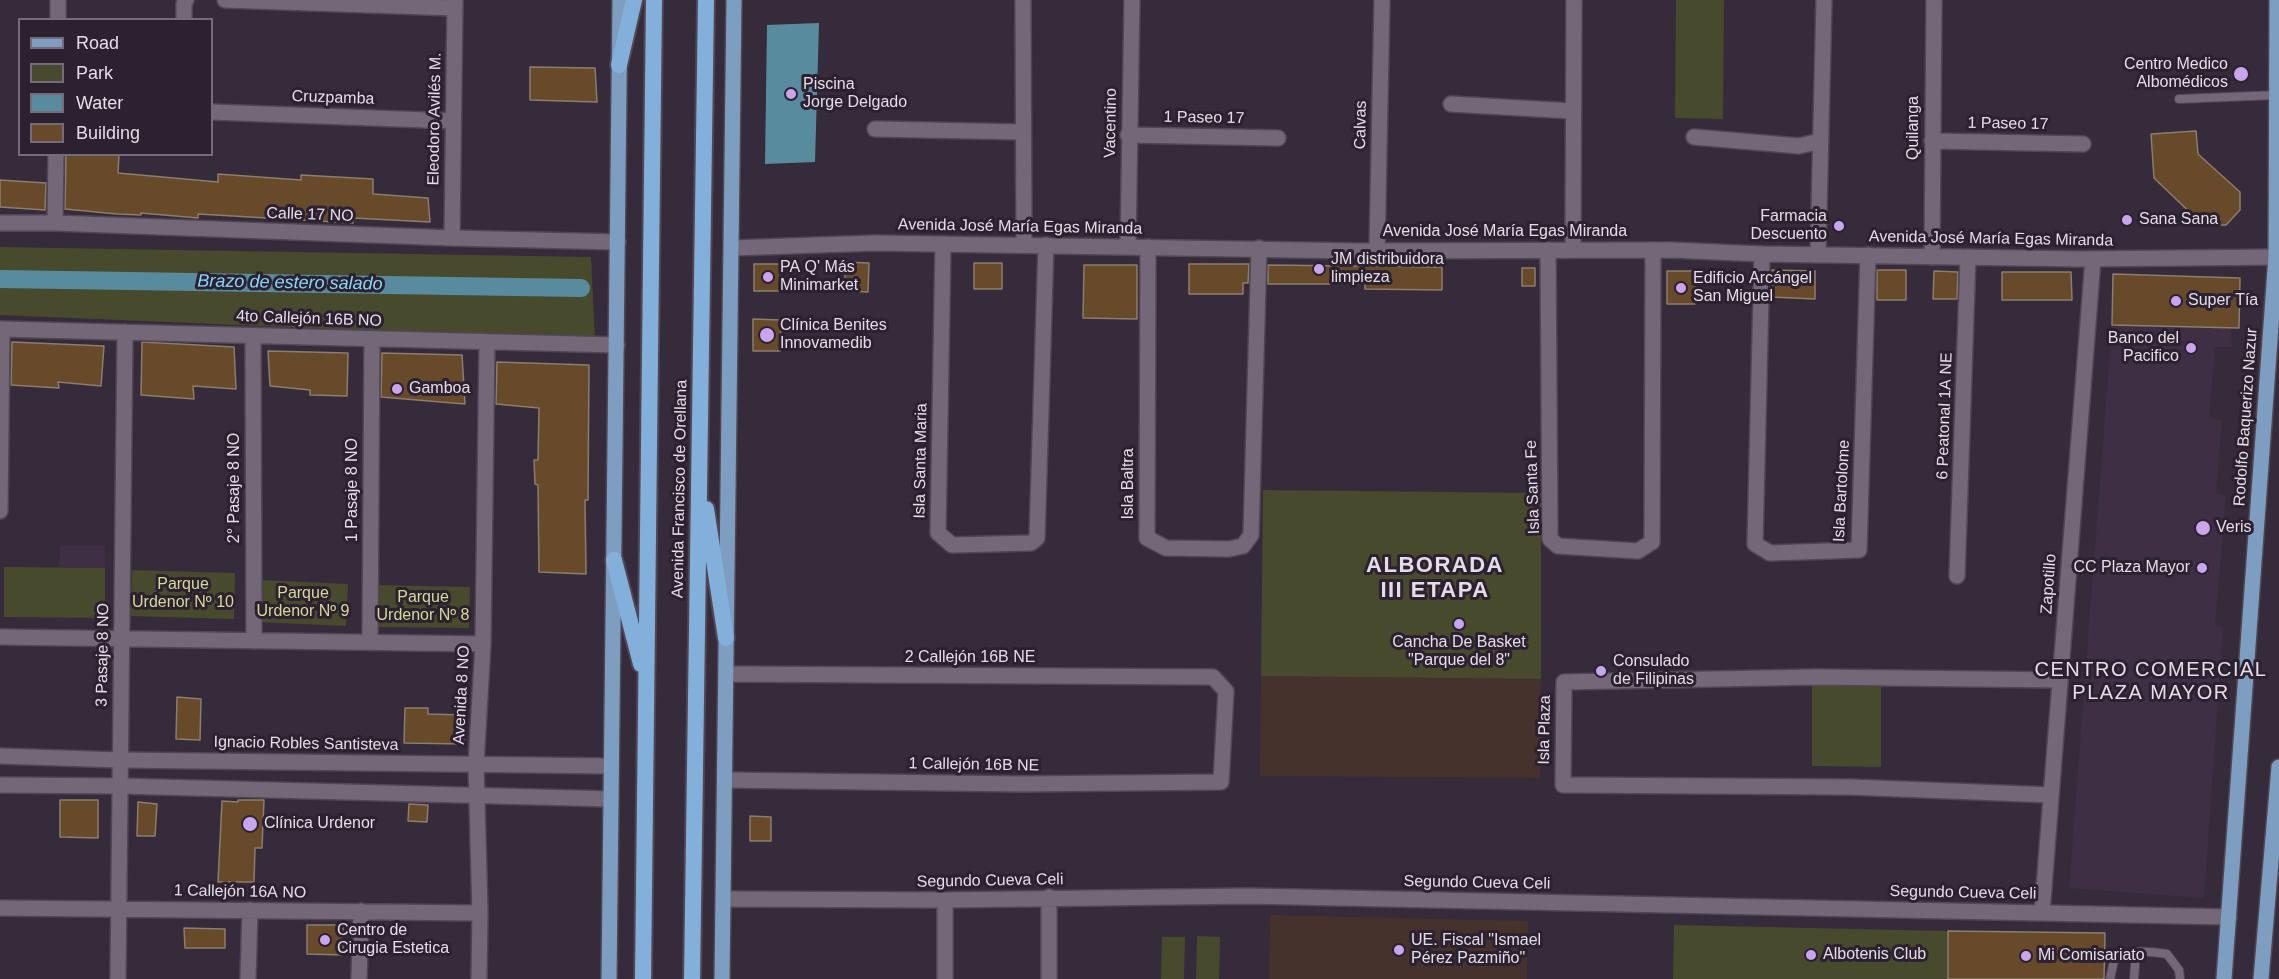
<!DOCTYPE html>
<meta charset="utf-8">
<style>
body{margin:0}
#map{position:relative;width:2279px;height:979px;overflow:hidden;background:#362b3a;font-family:Arial,sans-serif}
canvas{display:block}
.legend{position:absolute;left:18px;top:18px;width:195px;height:138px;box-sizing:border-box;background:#2c2130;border:2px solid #766c79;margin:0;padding:8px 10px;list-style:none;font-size:18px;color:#e4dce6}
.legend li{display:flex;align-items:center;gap:12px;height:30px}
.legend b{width:30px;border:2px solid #766c79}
</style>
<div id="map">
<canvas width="2279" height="979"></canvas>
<ul class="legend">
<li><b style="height:8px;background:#7e9ec1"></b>Road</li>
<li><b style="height:16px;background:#474a2d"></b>Park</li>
<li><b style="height:16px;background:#598b9f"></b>Water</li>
<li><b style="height:16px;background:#674a29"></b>Building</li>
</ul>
</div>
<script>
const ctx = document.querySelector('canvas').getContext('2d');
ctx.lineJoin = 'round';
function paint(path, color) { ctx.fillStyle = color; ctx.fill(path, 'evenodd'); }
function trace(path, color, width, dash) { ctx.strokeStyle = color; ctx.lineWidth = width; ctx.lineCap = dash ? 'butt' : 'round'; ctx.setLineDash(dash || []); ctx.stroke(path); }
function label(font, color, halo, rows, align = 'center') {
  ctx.font = font + ' Arial,sans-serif'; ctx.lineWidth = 6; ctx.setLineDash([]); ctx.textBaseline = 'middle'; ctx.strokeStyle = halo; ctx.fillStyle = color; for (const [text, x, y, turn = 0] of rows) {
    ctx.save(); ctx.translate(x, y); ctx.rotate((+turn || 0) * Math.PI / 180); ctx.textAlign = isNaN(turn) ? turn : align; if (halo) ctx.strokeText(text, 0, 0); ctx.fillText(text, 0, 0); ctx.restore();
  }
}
paint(new Path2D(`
 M2112 325 2231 328 2232 347H2215L2209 418 2222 420 2216 493 2226 495 2215 626 2223 627 2204 898 2069 888Z
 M60 546H105V568L59 567Z`), '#3f2f44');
paint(new Path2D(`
 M1261 676 1541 679 1540 778 1260 776Z
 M1270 915 1528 921 1527 979H1269Z`), '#45322c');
paint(new Path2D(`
 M1676 0H1724L1723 119 1675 118Z
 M0 247 591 257 595 340 0 315Z
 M1263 490 1541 493V679L1261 676Z
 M4 567 105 568V618L4 617Z
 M132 570 235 573 234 619 131 616Z
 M260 580 348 584 346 626 258 622Z
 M377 585 470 587 469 628 376 627Z
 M1812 684 1881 685V767L1812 766Z
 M1674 925 1948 931V979H1673Z
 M1197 936 1220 937 1219 979H1196Z
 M1162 937H1185L1184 979H1161Z`), '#474a2d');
paint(new Path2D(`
 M819 23 815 162 765 164 767 25Z`), '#598b9f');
trace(new Path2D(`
 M0 279 581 288`), '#598b9f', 18);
const building = new Path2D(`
 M530 67 595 68 597 102 530 100Z
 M2196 131 2198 154 2240 192V210L2226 225H2203L2154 178 2151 134Z
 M66 154H119L118 173 218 182V174L301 180V175L373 179V194L428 198 430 222 353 218V223L198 214V218L141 213V215L117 214 65 209Z
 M0 180 46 183 45 210 0 207Z
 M845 262 869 263 868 292 845 291Z
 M974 263H1002V289H974Z
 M754 264H782V291H754Z
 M1189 264H1249L1248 283H1243V294H1189Z
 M1084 265H1137V319L1083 318Z
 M1268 265 1442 267V290L1365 289V284H1268Z
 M1522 268H1535V286H1522Z
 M1772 270 1815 271V299L1771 297Z
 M1877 270H1906V300H1877Z
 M1667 271H1695V304H1667Z
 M1934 271 1958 272 1957 299H1933Z
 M2002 272H2071L2072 300H2002Z
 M2113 274 2240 278 2239 328 2112 325Z
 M753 319 781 320 780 351H753Z
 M12 342 104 346 101 386 58 382 59 388 11 385Z
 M142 342 234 347 236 389 193 386 194 399 141 395Z
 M268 351 348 353 347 396 310 395V390L270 386Z
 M382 353 462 355 465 404 381 397Z
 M497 362 589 365 588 500H585L586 574 539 572 538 485 535 484 534 460H538L539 408 496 404Z
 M177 697 201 699 200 740 176 739Z
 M405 708H428V714L463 715 464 744 404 743Z
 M60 800H98V838L60 837Z
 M238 800H264L262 848H255L254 882H218L222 801 238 802Z
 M138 802 157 804 155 836H137Z
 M409 804 428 805 427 822 408 821Z
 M750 816 771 817V841H750Z
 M307 925H343V955L307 954Z
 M184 928 225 929V948H185Z
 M1948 931 2105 933 2104 979H1948Z`);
paint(building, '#674a29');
trace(building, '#8c7d6c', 1.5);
const service = new Path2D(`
 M2179 99 2277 95
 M2110 979 2114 960C2130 949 2148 951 2167 954L2179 970 2180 979
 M2134 979 2136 952`);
const minor = new Path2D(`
 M225 0 455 8
 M1023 0 1024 245
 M58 20V0
 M184 20V4L186 0
 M1451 104 1572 111
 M212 112 453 121
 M875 129 1022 132
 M1128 135 1278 138
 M1694 137 1799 146 1820 141
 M1932 141 2083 144
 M0 223H55L452 238 618 242
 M55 223 56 154
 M452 238 455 0
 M943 244 938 533 952 545 1031 543 1037 538 1046 245
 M1128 246 1132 0
 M1148 247 1147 538 1166 548 1229 549 1243 546 1251 535 1259 248
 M1548 250 1550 539 1558 546 1638 551 1652 542 1653 250
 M1573 250 1574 0
 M1377 251 1382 0
 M1762 254 1755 544 1770 553 1859 550 1868 255
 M1818 255 1824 0
 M1932 257 1934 0
 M0 329 617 345
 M253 336 254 641
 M0 511 2 329
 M1957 576 1968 257
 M0 637 483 644
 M370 642 372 339
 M725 780 1021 784 1221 782 1226 691 1213 677 726 674
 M2051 795 1850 787 1563 785 1564 682 1815 677 2060 680
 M1049 897V979
 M724 899 945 900 1249 896 2229 917
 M0 908 480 913
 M2042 913 2093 259
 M118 979 125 332
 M248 979 250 910
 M359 979 361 911
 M479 979 480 913 476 764 483 644 487 342
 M945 979V900`);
const tertiary = new Path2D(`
 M732 248 875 243 1358 251 1671 250 1762 254 2082 259 2279 257
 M0 756 120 760 611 766
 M0 785 120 786 611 799`);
const primary = new Path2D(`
 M609 979 620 0
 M722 979 734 0
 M2224 979 2276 256 2277 0
 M2261 979 2279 767`);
const trunk = new Path2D(`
 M619 65 634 0
 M706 509 726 638
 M614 560 641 664
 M643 979 654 0
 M692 979 706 0`);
trace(service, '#514754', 10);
trace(minor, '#514754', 18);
trace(tertiary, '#514754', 18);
trace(primary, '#514754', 18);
trace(trunk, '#514754', 20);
trace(service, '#746778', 8);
trace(minor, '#746778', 15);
trace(tertiary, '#746778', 15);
trace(primary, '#7e9ec1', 15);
trace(trunk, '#82b0da', 16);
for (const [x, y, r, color] of [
 [2241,74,8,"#c9a5ee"],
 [791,94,6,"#c9a5ee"],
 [2127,220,6,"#c9a5ee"],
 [1839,226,6,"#c9a5ee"],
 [1319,269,6,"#c9a5ee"],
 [768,277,6,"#c9a5ee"],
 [1681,288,6,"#c9a5ee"],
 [2176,301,6,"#c9a5ee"],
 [767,335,8,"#c9a5ee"],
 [2191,348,6,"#c9a5ee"],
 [397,389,6,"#c9a5ee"],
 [2203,528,8,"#c9a5ee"],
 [2202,568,6,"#c9a5ee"],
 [1459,624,6,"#c9a5ee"],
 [1601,671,6,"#c9a5ee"],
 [250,824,8,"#c9a5ee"],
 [325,940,6,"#c9a5ee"],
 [1399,950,6,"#c9a5ee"],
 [1811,955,6,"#c9a5ee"],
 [2026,956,6,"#c9a5ee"]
]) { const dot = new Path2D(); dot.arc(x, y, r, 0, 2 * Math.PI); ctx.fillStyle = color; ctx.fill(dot); trace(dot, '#2c2130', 2); }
label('16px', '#e4dce6', '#2c2130', [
 ["Centro Medico",2228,65,"right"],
 ["Albomédicos",2228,83,"right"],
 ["Piscina",803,85],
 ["Jorge Delgado",803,103],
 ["Farmacia",1827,217,"right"],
 ["Descuento",1827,235,"right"],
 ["Sana Sana",2139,220],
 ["JM distribuidora",1331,260],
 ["limpieza",1331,278],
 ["PA Q' Más",780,268],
 ["Minimarket",780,286],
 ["Edificio Arcángel",1693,279],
 ["San Miguel",1693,297],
 ["Super Tía",2188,301],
 ["Clínica Benites",780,326],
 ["Innovamedib",780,344],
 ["Banco del",2179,339,"right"],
 ["Pacifico",2179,357,"right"],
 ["Gamboa",409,389],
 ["Veris",2216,528],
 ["CC Plaza Mayor",2190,568,"right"],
 ["Cancha De Basket",1459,643,"center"],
 ["\"Parque del 8\"",1459,661,"center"],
 ["Consulado",1613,662],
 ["de Filipinas",1613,680],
 ["Clínica Urdenor",264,824],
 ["Centro de",337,931],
 ["Cirugia Estetica",337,949],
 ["UE. Fiscal \"Ismael",1411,941],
 ["Pérez Pazmiño\"",1411,959],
 ["Albotenis Club",1823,955],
 ["Mi Comisariato",2038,956]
], 'left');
label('16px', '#e4dce6', '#2c2130', [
 ["Cruzpamba",333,98,2],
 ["1 Paseo 17",1204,118,1],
 ["Eleodoro Avilés M.",435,119,-89],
 ["Vacentino",1111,123,-89],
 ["1 Paseo 17",2008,124,1],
 ["Calvas",1361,125,-89],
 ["Quilanga",1914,128,-90],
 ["Calle 17 NO",310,215,2],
 ["Avenida José María Egas Miranda",1020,227,1],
 ["Avenida José María Egas Miranda",1505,232],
 ["Avenida José María Egas Miranda",1991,239,1],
 ["4to Callejón 16B NO",309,319,2],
 ["6 Peatonal 1A NE",1945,416,-88],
 ["Rodolfo Baquerizo Nazur",2246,417,-86],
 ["Isla Santa Maria",921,461,-89],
 ["Isla Baltra",1129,484,-90],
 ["Isla Santa Fe",1533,487,-92],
 ["2° Pasaje 8 NO",235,488,-90],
 ["Avenida Francisco de Orellana",680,489,-89],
 ["1 Pasaje 8 NO",353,490,-90],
 ["Isla Bartolome",1842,491,-87],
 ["Zapotillo",2049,584,-86],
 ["3 Pasaje 8 NO",103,655,-89],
 ["2 Callejón 16B NE",970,658],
 ["Avenida 8 NO",462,695,-87],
 ["Isla Plaza",1545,730,-89],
 ["Ignacio Robles Santisteva",306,744,1],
 ["1 Callejón 16B NE",974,765,1],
 ["Segundo Cueva Celi",990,881,-1],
 ["Segundo Cueva Celi",1477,883,1],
 ["1 Callejón 16A NO",240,892,1],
 ["Segundo Cueva Celi",1963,893,1]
]);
label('16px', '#d2da94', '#2c2130', [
 ["Parque",183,585],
 ["Urdenor Nº 10",183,603],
 ["Parque",303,594],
 ["Urdenor Nº 9",303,612],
 ["Parque",423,598],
 ["Urdenor Nº 8",423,616]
]);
label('italic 18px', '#86d8f9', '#2c2130', [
 ["Brazo de estero salado",290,283,1]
]);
ctx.letterSpacing = '1.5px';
label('20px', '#e4dce6', '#2c2130', [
 ["CENTRO COMERCIAL",2151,670],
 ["PLAZA MAYOR",2151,693]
]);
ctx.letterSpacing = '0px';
ctx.letterSpacing = '1.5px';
label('bold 22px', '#e4dce6', '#2c2130', [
 ["ALBORADA",1435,566],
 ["III ETAPA",1435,591]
]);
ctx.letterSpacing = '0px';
</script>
